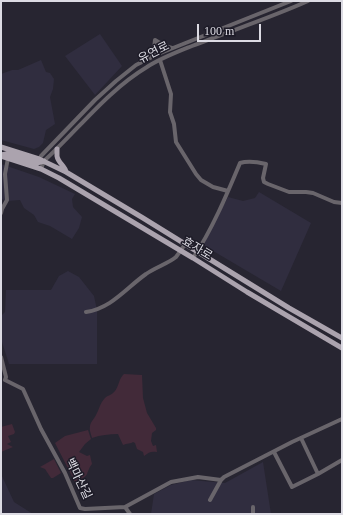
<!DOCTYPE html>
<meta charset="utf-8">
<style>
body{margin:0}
#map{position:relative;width:343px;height:515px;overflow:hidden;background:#272531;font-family:"Times New Roman",serif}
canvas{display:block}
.frame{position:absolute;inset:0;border:2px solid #dcdbe3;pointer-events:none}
.scale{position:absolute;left:197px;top:24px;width:64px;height:18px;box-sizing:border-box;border:2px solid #dcdbe3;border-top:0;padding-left:5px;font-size:12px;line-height:14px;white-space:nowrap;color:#dcdbe3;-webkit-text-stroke:3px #1d1b27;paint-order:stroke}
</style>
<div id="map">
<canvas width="343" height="515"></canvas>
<div class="frame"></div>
<div class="scale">100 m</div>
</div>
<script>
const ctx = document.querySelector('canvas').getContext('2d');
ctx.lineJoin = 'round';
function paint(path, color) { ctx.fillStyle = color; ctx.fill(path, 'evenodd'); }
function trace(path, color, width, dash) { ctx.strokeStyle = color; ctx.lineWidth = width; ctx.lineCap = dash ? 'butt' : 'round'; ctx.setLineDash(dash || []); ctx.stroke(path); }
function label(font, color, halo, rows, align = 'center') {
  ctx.font = font + ' "Times New Roman","Noto Sans KR",serif'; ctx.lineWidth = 3; ctx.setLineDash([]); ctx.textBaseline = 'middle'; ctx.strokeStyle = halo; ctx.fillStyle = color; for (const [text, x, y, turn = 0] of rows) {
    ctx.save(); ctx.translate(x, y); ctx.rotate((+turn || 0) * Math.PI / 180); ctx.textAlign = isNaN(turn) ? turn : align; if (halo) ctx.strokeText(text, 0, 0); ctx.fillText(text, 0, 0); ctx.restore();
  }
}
paint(new Path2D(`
 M100 34 122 66 95 95 65 56Z
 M41 60 46 72 50 73 54 79 53 89 50 97 55 124 46 130 43 143 39 147 34 149 1 140V74L12 70H18Z
 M1 164 39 177 75 194 72 199 73 207 82 217 79 228 72 239 50 226 38 222 34 215 24 208 20 200 7 201 1 199Z
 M259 192 311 223 281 291 203 245 228 197 243 201 255 198Z
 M68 271 79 277 94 296 97 310V364H9L1 339V316L5 312 6 290H51L59 276Z
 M263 462 271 514H151L154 494 171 485 191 480 225 483Z
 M1 474 14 502 33 514H1Z`), '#302d3f');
paint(new Path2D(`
 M124 374 142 375 143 398 147 413 156 428V430L152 433 151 441 153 446 156 445 157 452C151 451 149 452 144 456L143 452 137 449 135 443 133 442C131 444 127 443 123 445L118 434C109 434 101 435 92 438 91 434 89 430 90 426 91 421 94 419 96 415 99 410 100 403 105 398 108 395 111 396 115 391 119 386 119 378 124 374Z
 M12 424 15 432 14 434 8 436 11 442 7 444 13 447 1 452V427Z
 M88 430 91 439 85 444 79 452 87 456 90 455 92 464C89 468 89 469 87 474 85 478 79 480 75 482L55 443 65 436Z
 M54 459 61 473 53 478H51L45 469 40 467Z`), '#422a39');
trace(new Path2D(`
 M149 58V54L154 49 155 40 165 46 172 48
 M160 60 171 94 170 112 174 124 176 142 196 174 201 180 213 187 228 191
 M38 162 41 156 95 100 116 81 136 65 158 54 291 1
 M41 169 44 161C78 130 107 91 147 67 161 58 177 52 192 46 230 31 270 18 308 1
 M1 213 2 209 7 200 5 174 8 158
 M193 258C212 230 227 194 240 163 249 160 258 162 266 164L263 178 264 182 268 184 289 192H306L313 193 334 202 342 203
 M86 312C112 308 126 288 146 274 154 268 169 263 176 257 179 253 182 249 185 244
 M1 357 6 377 5 380 23 389 41 429 65 473 80 508 85 509 125 507 171 482 198 477 221 480
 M301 438 318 474
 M274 452 292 487 318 474 342 460
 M210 500 221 480 224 477 292 442 342 419
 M125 507 130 514
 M253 507V514`), '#69656b', 4);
trace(new Path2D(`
 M1 147 39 159 66 172 143 218 185 244 289 308 342 338
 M57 149C57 151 57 154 57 156 58 163 65 166 66 172
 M1 155 6 154 37 163 44 161
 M1 156 41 169 59 178 193 258 247 292 342 348`), '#aba3ae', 5);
label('12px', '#dcdbe3', '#1d1b27', [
 ["유연로",154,53,-27],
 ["효자로",197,249,31],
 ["백마산길",78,479,64]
]);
</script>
